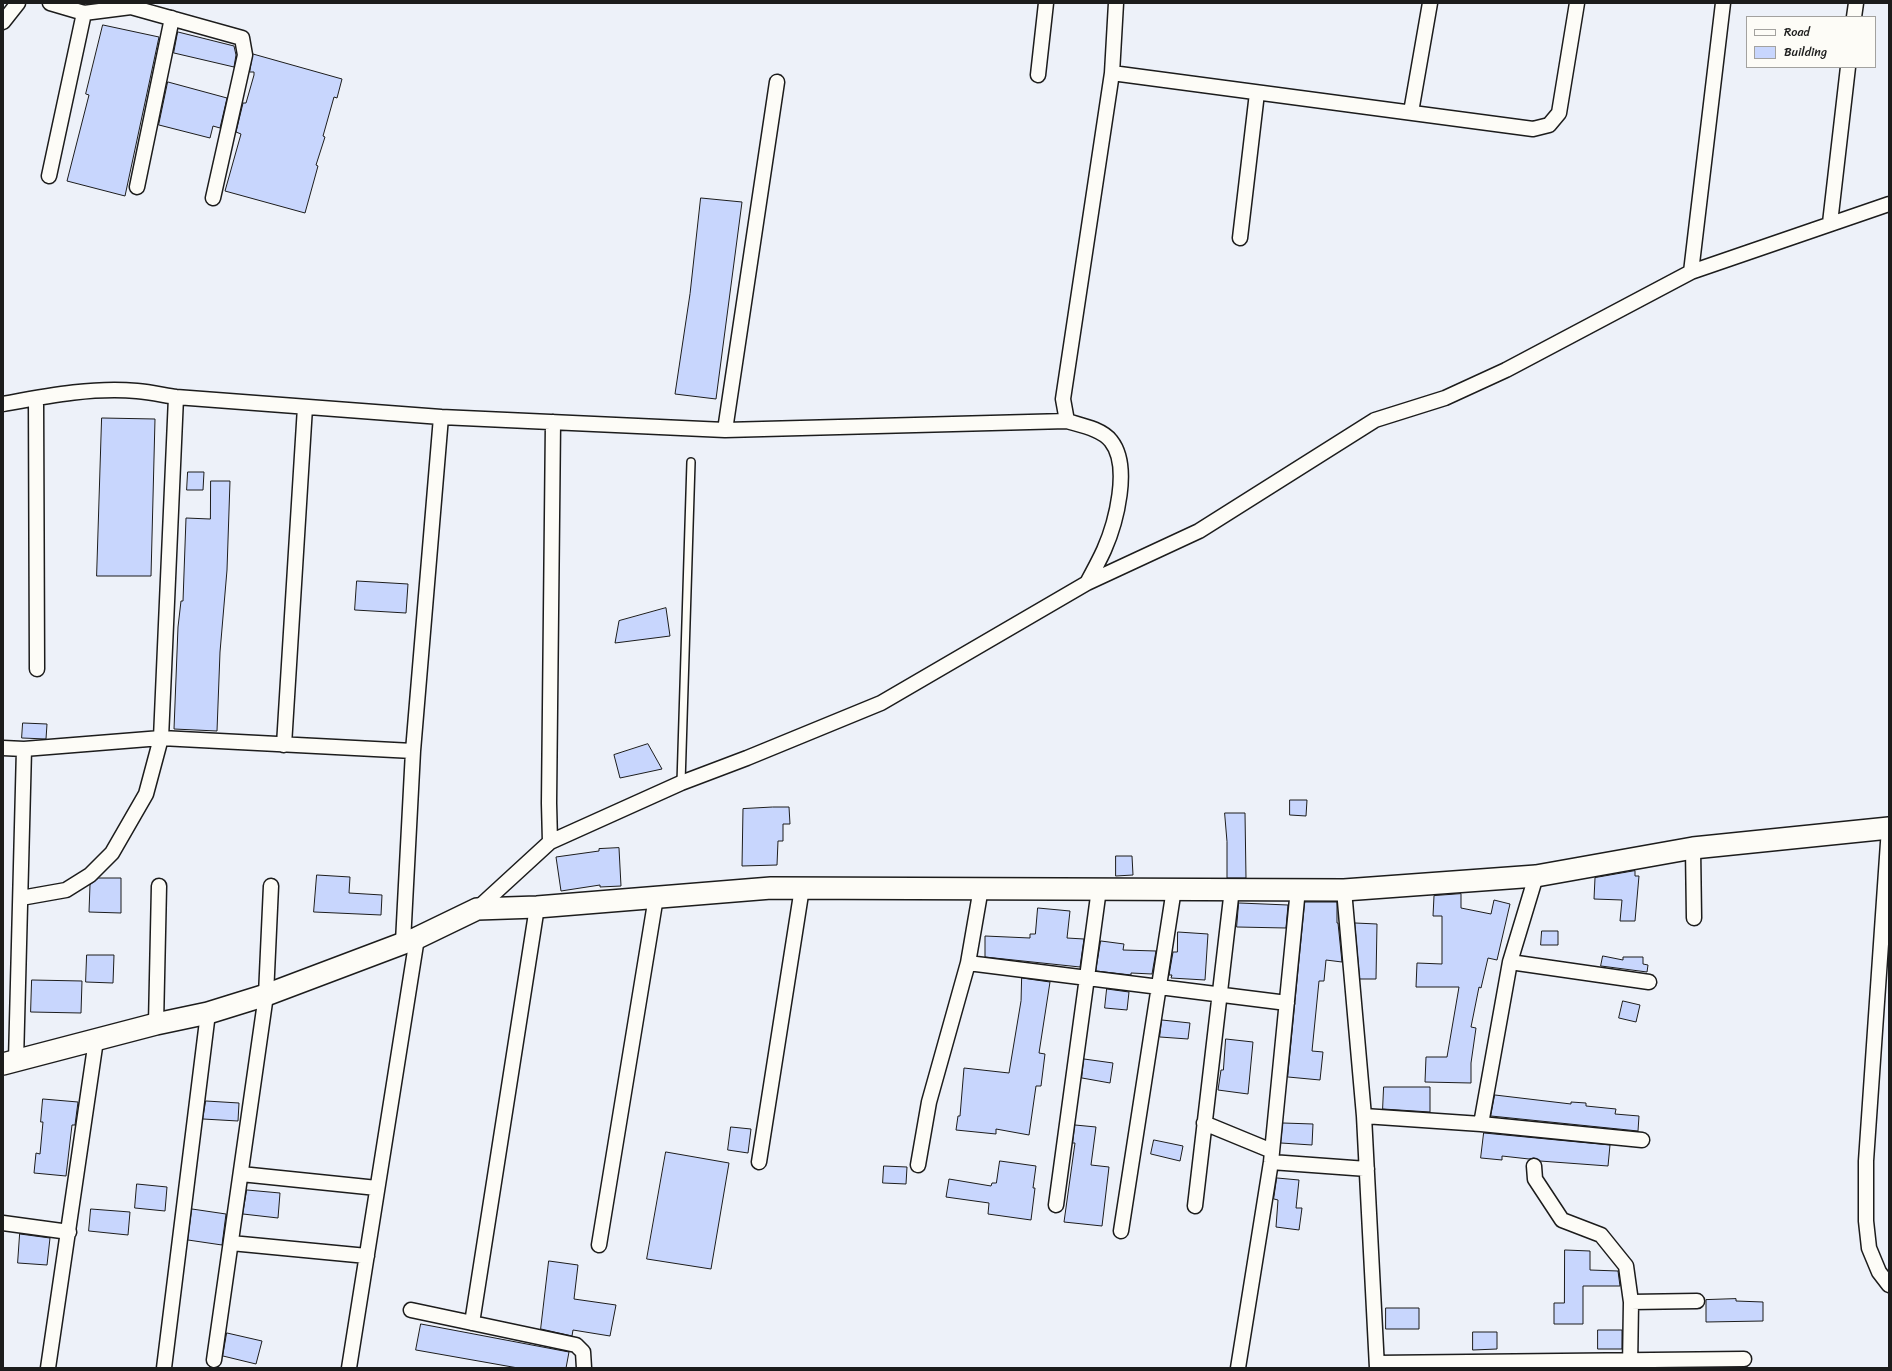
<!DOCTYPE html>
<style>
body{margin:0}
#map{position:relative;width:1892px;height:1371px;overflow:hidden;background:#edf1f9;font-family:Sriracha,sans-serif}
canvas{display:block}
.frame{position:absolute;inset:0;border:4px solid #1c1c1c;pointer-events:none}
.legend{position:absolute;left:1746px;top:16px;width:130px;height:52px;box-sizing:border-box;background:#fdfcf7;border:1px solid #a3a29f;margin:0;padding:5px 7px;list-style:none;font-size:12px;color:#1c1c1c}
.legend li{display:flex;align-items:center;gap:8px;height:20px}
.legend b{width:20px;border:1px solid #a3a29f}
</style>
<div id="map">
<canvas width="1892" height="1371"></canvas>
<div class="frame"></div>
<ul class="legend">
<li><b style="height:5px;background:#fdfcf7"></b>Road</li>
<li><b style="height:11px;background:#c8d6fd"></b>Building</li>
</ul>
</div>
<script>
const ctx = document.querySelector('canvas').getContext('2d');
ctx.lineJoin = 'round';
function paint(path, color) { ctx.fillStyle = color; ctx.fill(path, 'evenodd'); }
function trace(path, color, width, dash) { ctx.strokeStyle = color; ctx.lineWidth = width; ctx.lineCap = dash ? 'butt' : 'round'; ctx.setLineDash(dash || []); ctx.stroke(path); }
const building = new Path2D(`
 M103 25 159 37 125 196 67 181 89 95 86 94Z
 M178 32 234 46 236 55 234 67 174 53Z
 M253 54 342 79 337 98 334 97 323 136 325 137 316 165 318 166 305 213 225 191 241 134 236 132 243 103H246L254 75V72H250Z
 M168 82 227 98 220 128 213 126 210 138 159 125Z
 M701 198 742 202 716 399 675 394 690 294Z
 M102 418 155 419 151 576H97Z
 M188 472H204L203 490H187Z
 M211 481H230L227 570 220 652 217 731 174 729 178 627 181 601H183L186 518 210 519Z
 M357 581 408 584 406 613 355 610Z
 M666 608 670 636 615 643 619 621Z
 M23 723 47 724 46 739 22 738Z
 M648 744 662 769 620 778 614 755Z
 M1290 800H1307L1306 816 1290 815Z
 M773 807H789L790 824H783V841H778L777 865 742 866 743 809Z
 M1225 813H1245L1246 878H1227V842Z
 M619 848 621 886 600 887V885L561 891 556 857 599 851V849Z
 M1116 856H1132L1133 875 1116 876Z
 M1635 871V876H1639L1635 921H1620L1622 900 1594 899 1595 878Z
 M317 875 350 877 349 893 382 895 381 915 314 912Z
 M99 878H121V913L89 912 90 885Z
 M1461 894V908L1491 914 1494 900 1510 904 1497 960 1488 958 1481 988 1479 987 1471 1027 1476 1028 1471 1063V1083L1425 1082 1426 1057H1447L1459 987H1416L1417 963 1442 964V916H1433L1434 896Z
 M1305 902H1337V923H1338L1342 962 1326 960 1324 981H1319L1312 1051 1323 1052 1320 1080 1288 1077Z
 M1239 903 1288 905 1286 928 1237 927Z
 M1038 908 1070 911 1067 938 1084 939 1080 967 985 957V936L1030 938V934H1035Z
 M1355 923 1377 924 1376 979H1360Z
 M1542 931H1558V945H1541Z
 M1178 932 1208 934 1205 980 1171 978 1172 975H1169L1173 952H1177Z
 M1101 941 1124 944 1123 950 1156 951 1152 974 1131 973V975L1096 971Z
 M87 955H114L113 983 86 982Z
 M1603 956 1623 960V957H1643V964L1648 965 1647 972 1601 966Z
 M1022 978 1050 982 1039 1053 1045 1054 1041 1086H1036L1029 1135 996 1129V1134L956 1130 958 1116H960L964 1068 1009 1073 1021 1001Z
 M32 980 82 981 81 1013 31 1012Z
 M1107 989 1129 992 1127 1010 1105 1008Z
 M1623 1001 1640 1005 1636 1022 1619 1018Z
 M1162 1020 1190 1023 1188 1039 1160 1037Z
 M1226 1039 1253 1042 1248 1094 1218 1090 1221 1070H1223Z
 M1084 1059 1113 1063 1110 1083 1082 1078Z
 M1384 1087H1430V1112L1383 1109Z
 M1495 1095 1571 1104V1102L1586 1103V1106L1616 1109 1615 1114 1639 1116 1638 1131 1491 1116Z
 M43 1099 78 1102 75 1125H72L66 1176 34 1173 36 1153 40 1154 43 1122H41Z
 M206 1101 239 1103 238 1121 203 1119Z
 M1283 1123 1313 1124 1312 1145 1281 1143Z
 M1075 1125 1096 1127 1091 1165 1109 1167 1102 1226 1064 1222 1075 1143H1073Z
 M731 1127 751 1129 748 1153 728 1150Z
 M1484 1133 1610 1145 1608 1166 1540 1161 1534 1158 1529 1159 1502 1156V1160L1481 1158Z
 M1154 1140 1183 1146 1180 1161 1151 1154Z
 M666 1152 729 1163 711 1269 647 1259Z
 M1000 1161 1036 1166 1033 1188H1035L1031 1220 988 1214 989 1203 946 1197 949 1179 991 1186 992 1183H996Z
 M884 1166 907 1167 906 1184 883 1183Z
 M1277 1178 1299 1180 1296 1208H1302L1299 1230 1276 1227 1278 1200 1274 1199Z
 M137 1184 167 1187 165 1211 135 1208Z
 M247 1190 280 1193 278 1218 243 1214Z
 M91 1209 130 1212 128 1235 89 1231Z
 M192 1209 226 1214 222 1245 188 1240Z
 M20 1234 50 1238 47 1265 18 1263Z
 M1565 1250 1590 1251V1270L1618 1271 1620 1286H1583V1324H1554V1303H1564Z
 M549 1261 578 1265 574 1299 616 1305 610 1336 573 1330 572 1336 541 1329Z
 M1736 1299V1301L1763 1302V1321L1706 1322V1300Z
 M1386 1308H1419V1329H1386Z
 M421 1324 569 1352 566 1368H518L416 1350Z
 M1598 1330H1622V1349H1598Z
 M1473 1332H1497V1349L1473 1350Z
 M227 1333 262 1341 256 1364 223 1356Z`);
paint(building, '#c8d6fd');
trace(building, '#1c1c1c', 1);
const lane = new Path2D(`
 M681 783 691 462`);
const street = new Path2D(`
 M50 3 84 13 131 7 242 38 245 55 213 198
 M1854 17 1856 3
 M3 22 18 3
 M1112 73 1533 129 1549 125 1559 113 1577 3
 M1038 75 1046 3
 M1411 112 1430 3
 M49 176 84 13
 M137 187 172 18
 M1830 223 1848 67
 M1240 238 1257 93
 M1691 272 1723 3
 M36 398 37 669
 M3 404C47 396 92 387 137 391 150 392 163 395 176 397L441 417 725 430 1067 421C1080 425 1102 429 1111 441 1131 466 1116 523 1104 550 1099 561 1093 572 1087 583
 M1067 421 1063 399 1112 73 1116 3
 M725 430 777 82
 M284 745 305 407
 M3 748 24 749 161 738 413 751
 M1889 828 1866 1161V1221L1869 1248 1879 1272 1889 1285
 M550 842 549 803 553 422
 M1693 848 1694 918
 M1344 890 1364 1116 1377 1368
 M21 898 66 890 90 875 112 853 146 794 161 738 176 397
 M477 909 550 842 681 783 747 758 881 703 1087 583 1199 531 1375 420 1445 398 1506 370 1691 272 1889 204
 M403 942 413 751 441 417
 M1510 962 1649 982
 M968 963 1287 1003
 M156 1024 159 886
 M16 1061 24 749
 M1364 1116 1481 1124 1642 1140
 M1204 1123 1272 1151
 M1481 1124 1510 962 1536 876
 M759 1162 802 888
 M1271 1162 1367 1169
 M918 1165 929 1102 968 963 981 888
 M1534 1166 1535 1179 1562 1220 1601 1235 1626 1266 1631 1302
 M241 1174 377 1188
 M1056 1205 1099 889
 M1195 1206 1232 889
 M3 1223 69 1232
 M1121 1231 1174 889
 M231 1243 367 1256
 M599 1245 656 897
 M411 1310 576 1345 583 1352 584 1368
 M472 1323 537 907
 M214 1360 266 995 271 886
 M1377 1363 1744 1359
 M48 1368 96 1040
 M164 1368 208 1013
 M349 1368 417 938
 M1238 1368 1271 1162 1298 889
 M1630 1368 1631 1302 1697 1301`);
const secondary = new Path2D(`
 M3 1064 156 1024 208 1013 266 995 417 938 477 909 537 907 771 888 1344 890 1536 876 1693 848 1889 828`);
trace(lane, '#1c1c1c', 10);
trace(street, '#1c1c1c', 17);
trace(secondary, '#1c1c1c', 24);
trace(lane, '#fdfcf7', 7);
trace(street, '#fdfcf7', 14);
trace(secondary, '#fdfcf7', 21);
</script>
